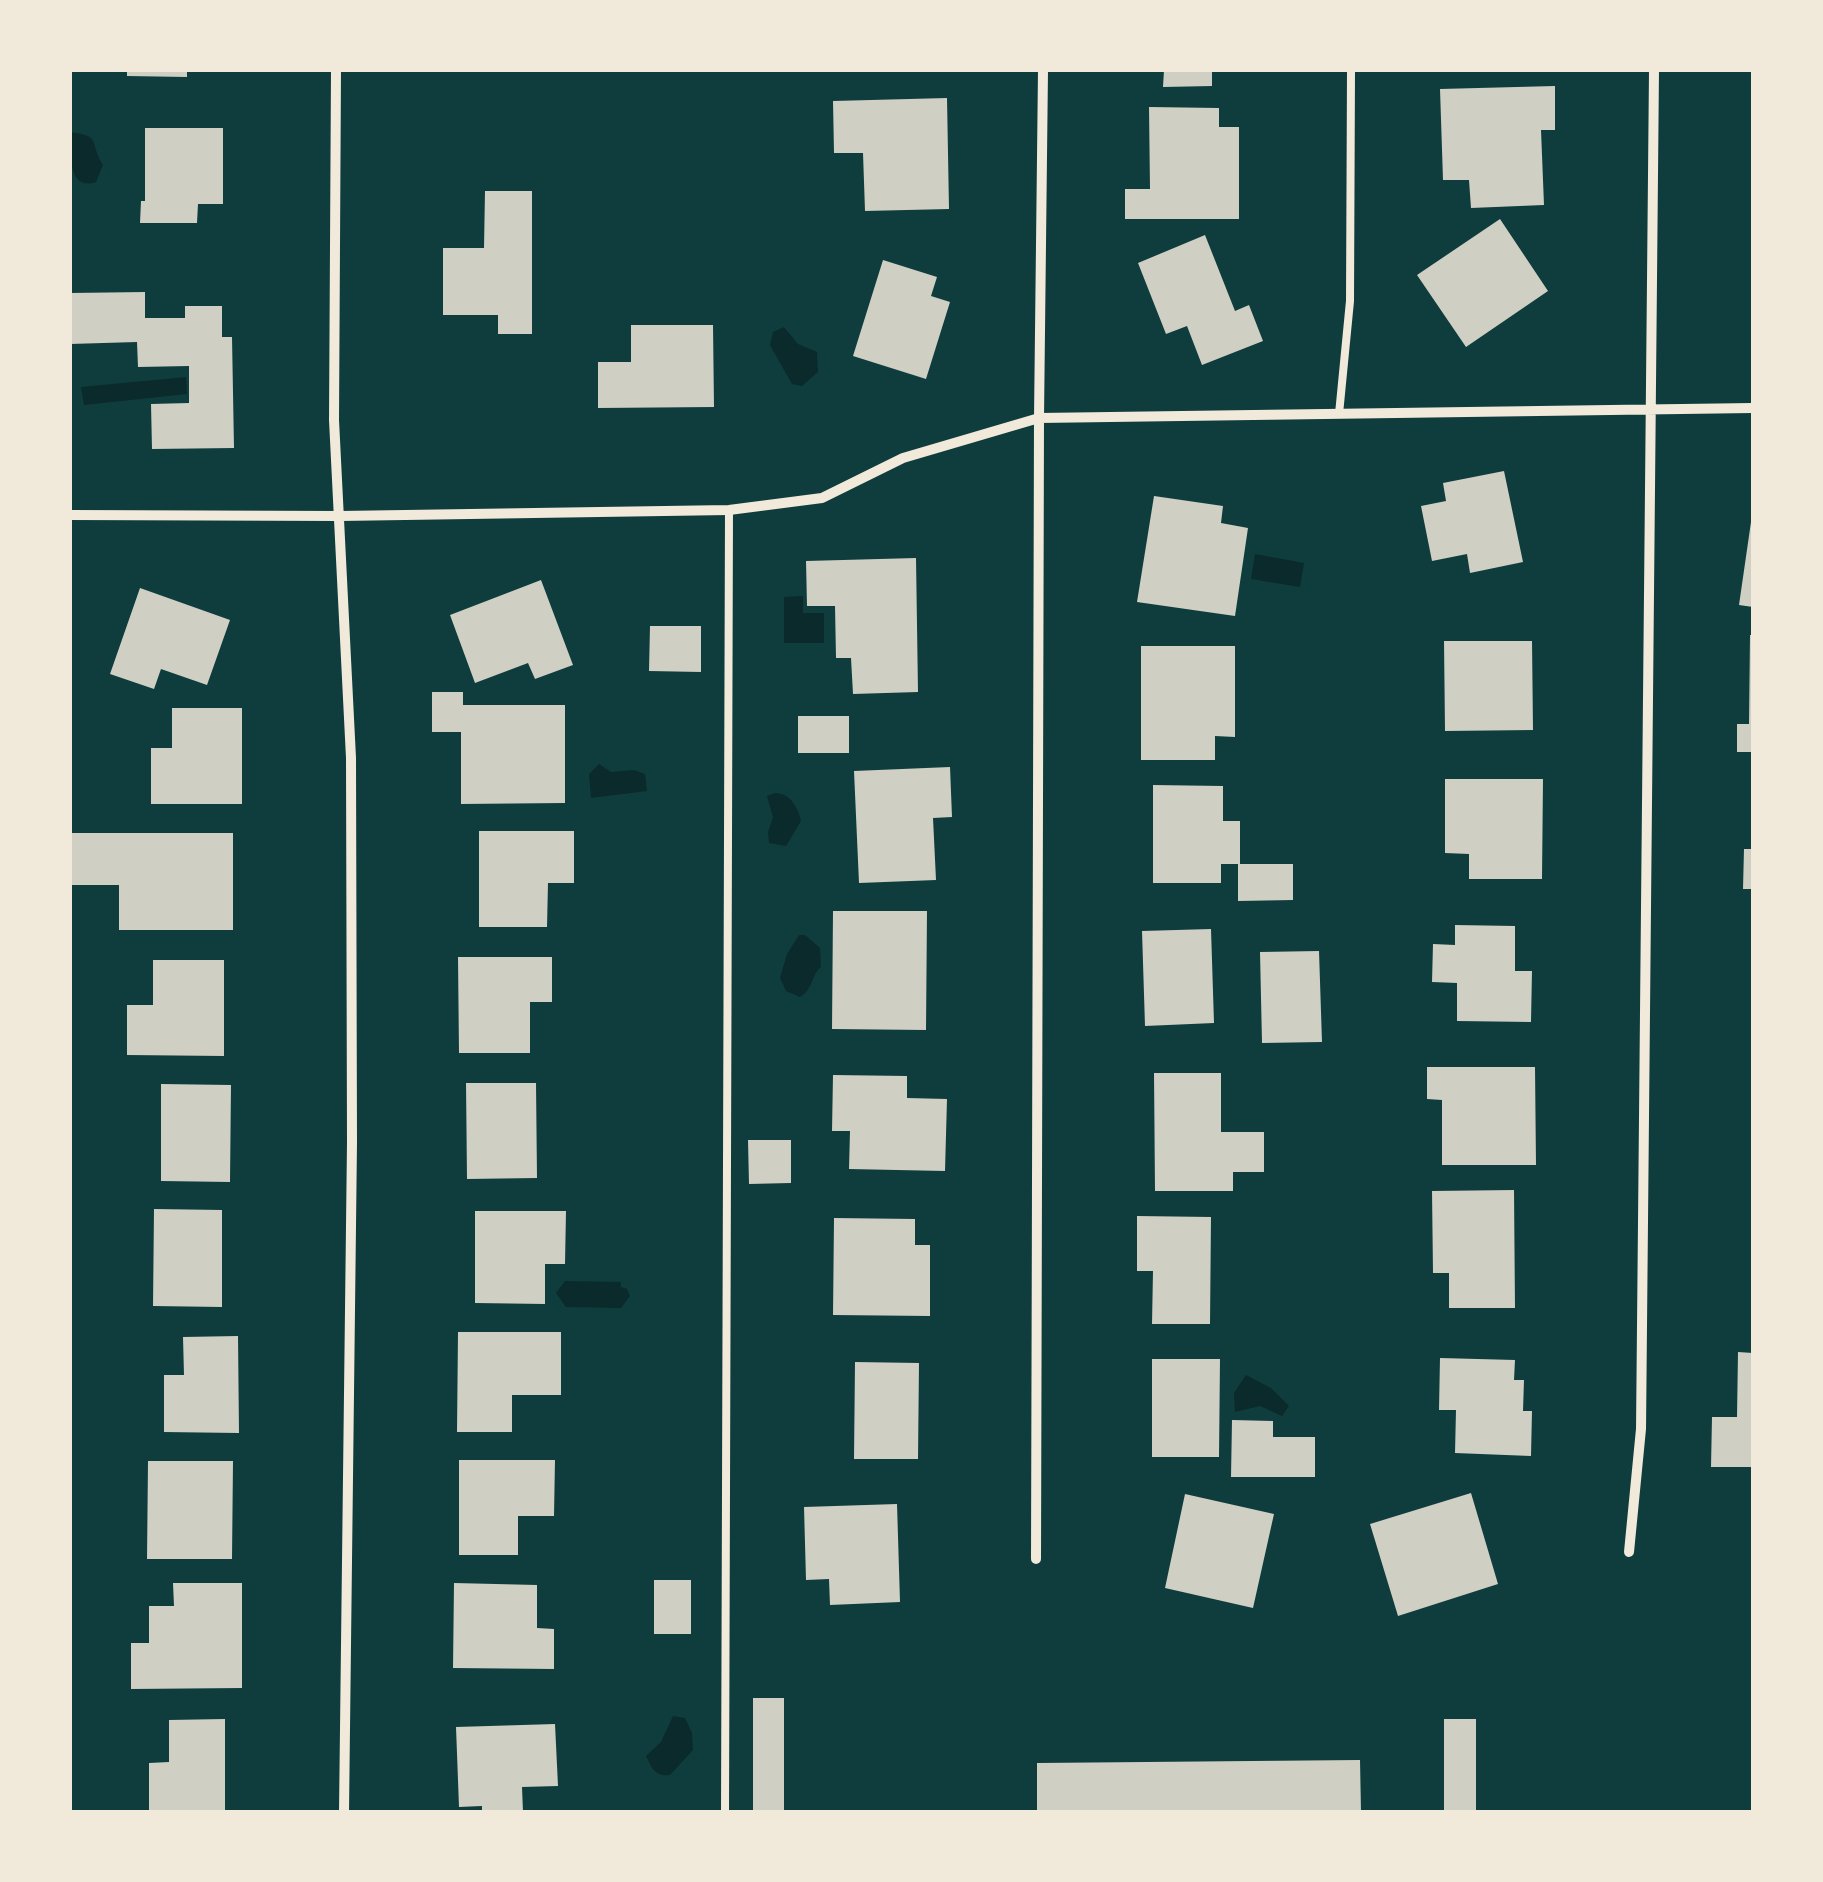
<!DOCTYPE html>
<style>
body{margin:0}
#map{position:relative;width:1823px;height:1882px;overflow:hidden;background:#0f3d3e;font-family:Arial,sans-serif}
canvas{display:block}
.frame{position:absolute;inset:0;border:72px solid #f1e9da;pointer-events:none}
</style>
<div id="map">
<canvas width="1823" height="1882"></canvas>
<div class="frame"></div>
</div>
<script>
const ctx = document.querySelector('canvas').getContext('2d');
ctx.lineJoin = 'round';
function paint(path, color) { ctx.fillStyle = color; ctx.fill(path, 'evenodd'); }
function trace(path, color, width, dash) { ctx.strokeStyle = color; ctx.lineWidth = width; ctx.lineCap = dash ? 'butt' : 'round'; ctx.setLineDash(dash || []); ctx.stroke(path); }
paint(new Path2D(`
 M70 132C103 137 88 140 103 165L96 182C67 192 70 150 70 132Z
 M784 327 798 344 817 352 818 372 802 386 792 384 770 345 773 332Z
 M186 377 187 394 84 405 81 387Z
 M1255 554 1304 563 1300 587 1251 579Z
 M803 596V613H824V643H784V597Z
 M599 764 611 772 634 770 645 774 647 791 591 798 589 774Z
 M775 793C791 793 798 808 801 821L786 846 769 843 768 832 773 817 767 796Z
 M799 935H805L820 948 821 967C811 975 813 990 800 997L786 991 780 978 787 954Z
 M565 1281 621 1282V1287L627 1289 630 1296 621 1308 566 1307 556 1293Z
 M1246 1375 1271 1388 1289 1406 1282 1416 1260 1406 1235 1412 1234 1393Z
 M673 1716 685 1718 692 1733 693 1750 670 1775C655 1777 652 1768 646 1756L661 1742Z`), '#0a2a2b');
paint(new Path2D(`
 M127 70H187V77L127 76Z
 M1164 70H1212V86L1163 87Z
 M1555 86V130H1541L1544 205 1471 208 1469 180H1443L1440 89Z
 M947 98 949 209 865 211 863 153H834L833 101Z
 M1149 107 1219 108V127H1239V219H1125V189H1150Z
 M145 128H223V204H198L197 223H140L141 201H145Z
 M485 191H532V334H498V315H443V248H484Z
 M1500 219 1548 291 1466 347 1417 275Z
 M1205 235 1235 311 1249 305 1263 341 1202 365 1187 326 1166 334 1138 263Z
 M883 260 937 277 931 296 950 302 926 379 853 356Z
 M145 292V318H185V306H222V337H232L234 448 152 449 151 404 189 403V366L138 367 137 342 70 344V293Z
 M631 325H713L714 407 598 408V362H631Z
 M1504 471 1523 562 1470 573 1467 554 1432 561 1421 506 1446 501 1443 483Z
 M1154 496 1223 506 1221 523 1248 528 1235 616 1137 602Z
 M1751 522H1753V607L1739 605Z
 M916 558 918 692 853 694 851 658H836L835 606H807L806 561Z
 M541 580 573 665 535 679 528 663 475 683 450 615Z
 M140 588 230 620 207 685 161 669 154 689 110 674Z
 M650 626H701V672L649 671Z
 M1750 635H1753V752H1737V724H1749Z
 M1444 641H1532L1533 730 1445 731Z
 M1141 646H1235V737L1215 736V760H1141Z
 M432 692H463V705H565V803L461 804V732H432Z
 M172 708H242V804H151V748H172Z
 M798 716H849V753H798Z
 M950 767 952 817 933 818 936 880 859 883 854 771Z
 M1445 779H1543L1542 879H1469V854L1445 853Z
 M1153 785 1223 786V821H1240V864H1221V883H1153Z
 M479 831H574V883H548L547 927H479Z
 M70 833H233V930H119V885H70Z
 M1744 849H1753V889H1743Z
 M1238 864H1293V900L1238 901Z
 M833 911H927L926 1030 832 1029Z
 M1455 925 1515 926V971H1532L1531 1022 1457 1021V983L1432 982 1433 944 1455 945Z
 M1211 929 1214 1023 1145 1026 1142 931Z
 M1319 951 1322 1042 1262 1043 1260 952Z
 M458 957H552V1002H530V1053H459Z
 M153 960H224V1056L127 1055V1005H153Z
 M1427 1067H1535L1536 1165H1442V1100L1427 1099Z
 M1154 1073H1221V1132H1264V1172H1233V1191H1155Z
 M833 1075 907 1076V1098L947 1099 945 1171 849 1169 850 1131H832Z
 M466 1083H536L537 1178 467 1179Z
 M161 1084 231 1085 230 1182 161 1181Z
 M748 1140H791V1183L749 1184Z
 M1514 1190 1515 1308H1449V1273H1433L1432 1191Z
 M154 1209 222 1210V1307L153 1306Z
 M475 1211H566L565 1264H545V1304L475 1303Z
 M1137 1216 1211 1217 1210 1324H1152L1153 1271H1137Z
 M834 1218 915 1219V1245H930V1316L833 1315Z
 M458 1332H561V1395H512V1432H457Z
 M238 1336 239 1433 164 1432V1375H184L183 1337Z
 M1738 1352 1753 1353V1467H1711L1712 1417H1737Z
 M1440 1358 1515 1360 1514 1380H1524L1523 1411H1532L1531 1456 1455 1453 1456 1410H1439Z
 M1152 1359H1220L1219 1457H1152Z
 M855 1362 919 1363 918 1459H854Z
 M1232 1420 1273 1421V1437H1315V1477H1231Z
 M459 1460H555L554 1516H518V1555H459Z
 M148 1461H233L232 1559H147Z
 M1471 1493 1498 1584 1398 1616 1370 1524Z
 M1185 1494 1274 1514 1253 1608 1165 1588Z
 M897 1504 900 1602 830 1605 829 1579 806 1580 804 1507Z
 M654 1580H691V1634H654Z
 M173 1583H242V1688L131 1689V1643H149V1606H174Z
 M454 1583 537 1585V1628L554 1629V1669L453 1668Z
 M753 1698H784V1812H753Z
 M225 1719V1812H149V1763L169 1762V1720Z
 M1444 1719H1476V1812H1444Z
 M555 1724 558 1786 522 1787 523 1812H482V1806L459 1807 456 1727Z
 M1360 1760 1361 1812H1037V1763Z`), '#cfcfc3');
trace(new Path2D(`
 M1339 414 1350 301 1351 70
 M725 1812 729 510`), '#f1e9da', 8);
trace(new Path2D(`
 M336 70 334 420 351 758 352 1142 344 1812
 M70 515 340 516 729 510 822 498 903 458 1039 418 1753 408
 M1629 1552 1641 1429 1654 70
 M1036 1559 1039 418 1043 70`), '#f1e9da', 10);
</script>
